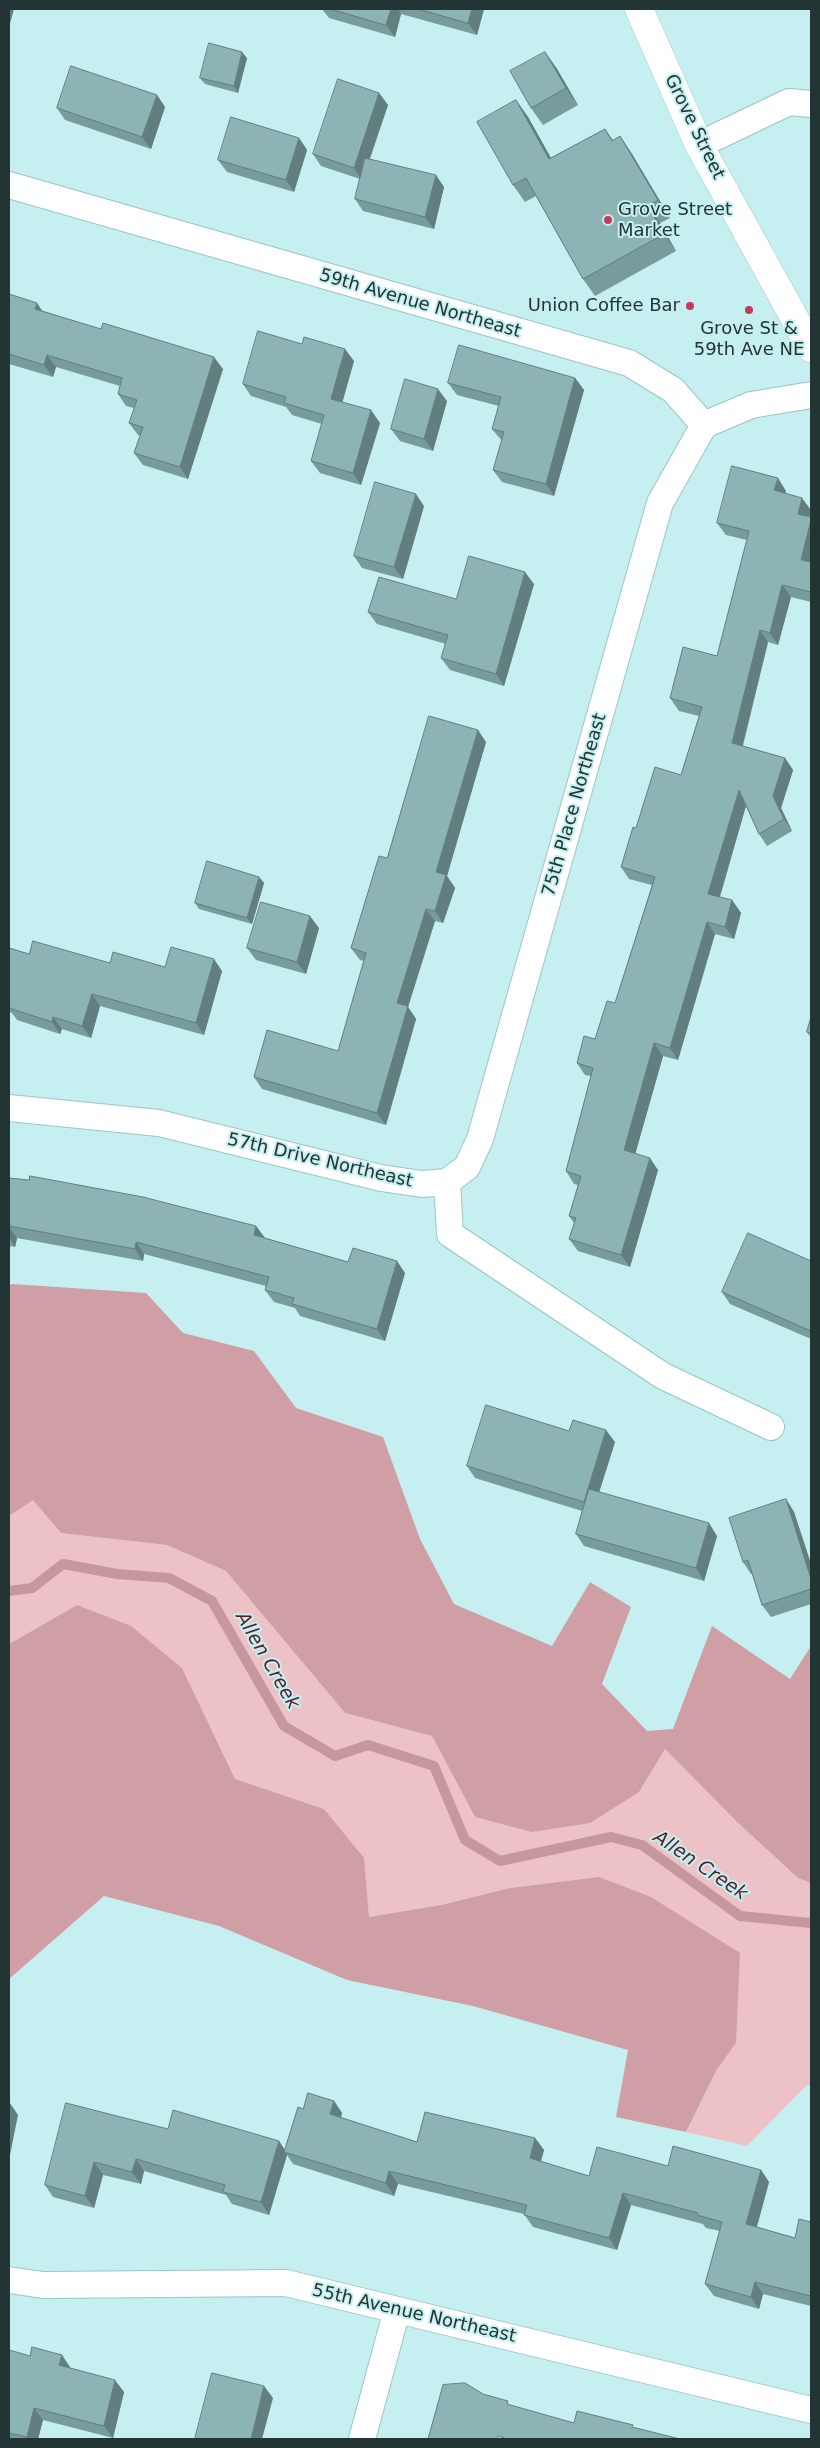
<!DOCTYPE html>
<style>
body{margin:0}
#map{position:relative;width:820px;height:2448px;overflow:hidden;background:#c5eff0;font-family:"DejaVu Sans",sans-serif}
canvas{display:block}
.frame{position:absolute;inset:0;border:10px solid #233434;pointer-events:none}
</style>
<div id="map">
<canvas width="820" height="2448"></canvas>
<div class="frame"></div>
</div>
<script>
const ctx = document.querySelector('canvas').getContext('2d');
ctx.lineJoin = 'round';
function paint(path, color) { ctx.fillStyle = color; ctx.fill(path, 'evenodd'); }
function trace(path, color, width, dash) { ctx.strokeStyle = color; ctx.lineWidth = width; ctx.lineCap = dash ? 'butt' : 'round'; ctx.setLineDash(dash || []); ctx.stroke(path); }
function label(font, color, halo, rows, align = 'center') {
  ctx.font = font + ' "DejaVu Sans",sans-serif'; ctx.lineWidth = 4; ctx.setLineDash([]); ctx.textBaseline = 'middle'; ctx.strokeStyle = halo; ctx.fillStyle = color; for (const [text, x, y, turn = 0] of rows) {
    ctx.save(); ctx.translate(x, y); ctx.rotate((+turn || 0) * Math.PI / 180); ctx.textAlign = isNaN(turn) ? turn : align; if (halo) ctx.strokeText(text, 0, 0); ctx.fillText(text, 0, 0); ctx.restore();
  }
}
paint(new Path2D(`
 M33 1499 61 1533 167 1545 226 1571 345 1713 432 1736 475 1817 639 1792 665 1749 737 1822 798 1878 811 1883V2085L806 2086 747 2146 686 2132 716 2071 736 2043 599 1877 510 1888 441 1905 369 1917 363 1858 324 1809 235 1779 182 1668 77 1605 9 1644V1516Z`), '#ecc2c7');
paint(new Path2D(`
 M12 1284 146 1293 183 1333 254 1351 296 1408 383 1437 420 1539 454 1604 552 1646 590 1582 631 1607 602 1684 647 1731 673 1729 712 1626 790 1679 811 1646V1883L798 1878 737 1822 665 1749 639 1792 590 1823 532 1832 475 1817 432 1736 345 1713 226 1571 167 1545 61 1533 33 1500 9 1516V1286Z
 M77 1605 131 1626 182 1668 235 1779 324 1809 364 1858 369 1917 441 1905 510 1888 599 1877 651 1897 740 1953 736 2043 716 2071 686 2132 616 2117 628 2050 473 2006 347 1980 219 1926 104 1896 9 1979V1644Z`), '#cf9fa5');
trace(new Path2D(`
 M9 1591 32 1588 63 1564 117 1574 169 1578 212 1601 284 1726 335 1756 368 1745 434 1766 465 1840 500 1861 611 1837 642 1845 740 1916 811 1923`), '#c6979d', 10);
const street = new Path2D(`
 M699 145 789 102 811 104
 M9 185 629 363 673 390 704 425 751 405 811 395
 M9 1108 159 1123 381 1178 422 1184 447 1182 450 1234 663 1376 771 1427
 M447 1182 467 1167 480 1139 660 503 704 425
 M9 2280 43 2285 286 2283 811 2410
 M362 2439 397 2310`);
const secondary = new Path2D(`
 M639 9 699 145 811 348`);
trace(street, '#9cc5c5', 28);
trace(secondary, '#9cc5c5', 29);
trace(street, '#fff', 26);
trace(secondary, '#fff', 28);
paint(new Path2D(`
 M322 9H484L477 35 401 14 395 37 329 18Z
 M545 52 557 69 578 105 543 125 531 108Z
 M247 58 238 93 205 84 200 78Z
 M379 93 388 105 370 159 444 187 434 229 363 211 355 199 360 179 321 166 313 154Z
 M157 95 165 107 151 149 65 120 57 108Z
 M516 100 528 117 551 158 605 129 613 140 620 136 632 154 670 218 660 223 676 251 595 296 583 279 536 196 525 202 513 185Z
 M299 138 307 150 294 192 227 172 218 160Z
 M9 294 43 311 223 369 188 479 143 465 134 453 140 435H138L129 423 134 408 126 406 118 394 120 386 56 367 53 377 9 364Z
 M354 361 342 402 380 423 361 485 320 473 311 461 322 424 292 415 286 407 251 396 243 384Z
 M575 378 584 390 554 496 502 482 493 470 502 441 492 429 499 406 457 395 448 383Z
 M447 401 433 451 400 441 391 429Z
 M786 491 785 493 811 510 809 517H811V602L791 597 778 645 768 642 743 746 785 758 793 770 781 808 792 831 767 846 759 834 746 806 720 897 732 900 741 913 734 939 715 934 678 1060 663 1056 635 1154 658 1170 630 1267 578 1251 569 1239 574 1223 569 1216 578 1185 574 1184 566 1171 591 1076 585 1075 577 1063 595 1039 615 1003 652 885 629 879 621 867 636 828 681 775 699 716 679 711 670 698 717 656 747 540 726 535 717 523Z
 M424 506 403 579 362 568 354 556Z
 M534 584 504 686 450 670 441 658 446 644 377 624 368 612 456 599Z
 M486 742 447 876 455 888 443 923 435 921 408 1007 416 1019 386 1125 262 1089 254 1077 338 1051 364 961 360 960 351 948 387 858Z
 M259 877 264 883 252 924 199 909 195 903Z
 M319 928 306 974 256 960 247 948Z
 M9 948 29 954 110 963 222 971 204 1035 100 1006 91 1038 62 1029 60 1034 17 1020 12 1013 9 1012Z
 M811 1017V1038L807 1032Z
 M9 1178 256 1226 265 1238 348 1262 405 1273 385 1341 300 1316 295 1308 274 1302 265 1290 266 1286 144 1254 143 1261 17 1238 15 1247 9 1246Z
 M811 1261V1339L730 1304 722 1292Z
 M569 1431 615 1442 599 1492 717 1536 704 1581 584 1546 576 1534 582 1511 475 1478 467 1466Z
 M786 1499 794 1512 811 1564V1604L771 1617 762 1605 752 1574H751L743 1562Z
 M334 2101 342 2113 341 2118 417 2142 535 2138 544 2150 541 2162 589 2176 668 2166 761 2170 769 2182 757 2227 795 2238 811 2222V2306L763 2294 759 2309 714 2296 705 2284 720 2231 706 2228 703 2224 631 2205 617 2250 533 2227 524 2214 398 2184 394 2196 293 2164 287 2155 269 2215 232 2204 226 2195 144 2171 141 2184 103 2175 94 2208 53 2197 45 2185 168 2129 285 2150 303 2109Z
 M9 2350 70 2367V2368L124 2392 113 2438 43 2420 38 2439H9Z`), '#789b9c');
paint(new Path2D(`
 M9 9H14L9 27Z
 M391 9H398L401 14 395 37 386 25Z
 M472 9H484L477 35 468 23Z
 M242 52 247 58 238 93 234 86Z
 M545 52 557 69 578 105 566 88Z
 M379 93 388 105 362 180 354 168Z
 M157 95 165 107 151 149 142 137Z
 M516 100 528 117 561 176 549 159Z
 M620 136 632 154 670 218 658 200Z
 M299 138 307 150 294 192 286 180Z
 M436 175 444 187 434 229 425 217Z
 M648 206 660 223 676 251 664 234Z
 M37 303 45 315 35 309Z
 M345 349 354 361 340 411 331 399Z
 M47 355 56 367 53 377 44 365Z
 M214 357 223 369 188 479 180 467Z
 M575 378 584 390 554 496 546 484Z
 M438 389 447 401 433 451 424 439Z
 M371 410 380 423 361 485 353 473Z
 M778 478 786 491 783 502 774 490Z
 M416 494 424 506 403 579 394 567Z
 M802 498 811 510 807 526 798 514Z
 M811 520V567L801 560Z
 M525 572 534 584 504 686 496 674Z
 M782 585 791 597 778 645 770 633Z
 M760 630 768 642 740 755 732 743Z
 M478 730 486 742 447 876 455 888 443 923 435 911 436 872Z
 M785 758 793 770 781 808 792 831 784 819 773 796Z
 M739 790 747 802 717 906 708 894Z
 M259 877 264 883 252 924 247 918Z
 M732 900 741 913 734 939 725 927Z
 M426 909 435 921 408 1007 416 1019 386 1125 377 1113 397 1003Z
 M310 916 319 928 306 974 297 962Z
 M707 922 715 934 678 1060 670 1048Z
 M214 959 222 971 204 1035 196 1023Z
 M92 994 100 1006 91 1038 82 1026Z
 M53 1017 62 1029 60 1034 52 1022Z
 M654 1043 663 1056 633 1162 624 1150Z
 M650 1158 658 1170 630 1267 621 1255Z
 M256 1226 265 1238 254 1235Z
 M9 1227 17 1238 15 1247 9 1237Z
 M136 1242 144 1254 143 1261 135 1249Z
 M397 1261 405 1273 385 1341 377 1329Z
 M606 1430 615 1442 592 1515 584 1502Z
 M786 1499 794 1512 811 1564V1579Z
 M709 1523 717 1536 704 1581 696 1568Z
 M334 2101 342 2113 338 2126 330 2114Z
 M10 2103 18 2115 9 2160V2108Z
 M535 2138 544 2150 538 2170 530 2158Z
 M279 2141 287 2153 284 2152 287 2155 269 2215 261 2202Z
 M136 2159 144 2171 141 2184 132 2172Z
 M94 2162 103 2175 94 2208 85 2196Z
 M761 2170 769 2182 754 2236 746 2224Z
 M389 2171 398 2184 394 2196 386 2183Z
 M623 2193 631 2205 617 2250 609 2238Z
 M755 2282 763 2294 759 2309 751 2297Z
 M62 2355 70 2367 67 2377 59 2365Z
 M115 2380 124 2392 113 2438 104 2426Z
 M264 2386 273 2398 262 2439H251Z
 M34 2408 43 2420 38 2439H28L27 2437Z`), '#627e7f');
const building = new Path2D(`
 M331 9H391L386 25Z
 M419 9H472L468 23Z
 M209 43 242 52 234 86 200 78Z
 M545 52 566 88 531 108 510 71Z
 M71 66 157 95 142 137 57 108Z
 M338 79 379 93 354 168 313 154Z
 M516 100 549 159 605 129 612 141 620 136 658 200 648 206 664 234 583 279 526 178 513 185 477 122Z
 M231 117 299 138 286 180 218 160Z
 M365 158 436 175 425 217 355 199Z
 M9 294 37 303 35 309 101 329 103 323 214 357 180 467 134 453 143 427 129 423 137 400 118 394 122 378 47 355 44 365 9 354Z
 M258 331 302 344 304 337 345 349 331 399 371 410 353 473 311 461 324 415 284 403 286 397 243 384Z
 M459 345 575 378 546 484 493 470 504 432 492 429 501 397 448 383Z
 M405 379 438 389 424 439 391 429Z
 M732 466 778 478 774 490 802 498 798 514 811 517V520L801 560 811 562V592L782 585 770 633 760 630 732 743 785 758 773 796 784 819 759 834 739 790 708 894 732 900 725 927 707 922 670 1048 654 1043 624 1150 650 1158 621 1255 569 1239 576 1218 569 1216 581 1176 566 1171 593 1068 577 1063 584 1036 595 1039 607 1001 615 1003 655 877 621 867 633 827 636 828 655 767 681 775 702 707 670 698 683 647 717 656 749 531 717 523Z
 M375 482 416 494 394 567 354 556Z
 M469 556 525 572 496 674 441 658 448 635 368 612 379 577 456 599Z
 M429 716 478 730 436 872 446 875 435 911 426 909 397 1003 408 1006 377 1113 254 1077 267 1030 338 1051 366 953 351 948 379 856 387 858Z
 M207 861 259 877 247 918 195 903Z
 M261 902 310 916 297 962 247 948Z
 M33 941 110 963 113 952 165 967 171 947 214 959 196 1023 92 994 82 1026 53 1017 52 1022 9 1008 10 1003H9V948L29 954Z
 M811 1017V1034L807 1032Z
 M30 1176 143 1197 256 1226 254 1235 348 1262 353 1248 397 1261 377 1329 292 1304 294 1298 265 1290 269 1277 136 1242 135 1249 9 1226V1178L29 1180Z
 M748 1233 811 1261V1331L722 1292Z
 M486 1405 569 1431 573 1420 606 1430 584 1502 467 1466Z
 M589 1489 709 1523 696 1568 576 1534Z
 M786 1499 811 1579V1589L762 1605 748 1560 743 1562 729 1518Z
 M308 2093 334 2101 330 2114 417 2142 425 2112 535 2138 530 2158 589 2176 597 2147 668 2166 673 2146 761 2170 746 2224 795 2238 799 2219 811 2222V2296L755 2282 751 2297 705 2284 722 2222 697 2215 698 2213 623 2193 609 2238 524 2215 527 2205 389 2171 386 2183 284 2152 298 2107 303 2109Z
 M66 2103 168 2129 173 2110 279 2141 261 2202 223 2192 225 2185 136 2159 132 2172 94 2162 85 2196 45 2185Z
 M32 2347 62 2355 59 2365 115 2380 104 2426 34 2408 27 2437 9 2433V2350L30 2356Z
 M212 2373 264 2386 251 2439H195Z
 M465 2383 483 2394 508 2401 507 2404 574 2423 577 2411 633 2425 632 2427 680 2439H507L498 2436 497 2439H428L443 2385Z`);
paint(building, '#8cb4b5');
trace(building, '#627e7f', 1);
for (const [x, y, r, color] of [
 [608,220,5,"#c7385d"],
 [690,306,5,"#c7385d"],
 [749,310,5,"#c7385d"]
]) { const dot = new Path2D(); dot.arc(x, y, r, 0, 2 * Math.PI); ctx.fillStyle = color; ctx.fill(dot); trace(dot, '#c5eff0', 2); }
label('18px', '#233434', '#c5eff0', [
 ["Grove Street",694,127,64],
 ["59th Avenue Northeast",420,304,16],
 ["75th Place Northeast",575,805,-74],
 ["57th Drive Northeast",320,1161,13],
 ["55th Avenue Northeast",414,2314,13]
]);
label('18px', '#233434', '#c5eff0', [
 ["Grove Street",618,210],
 ["Market",618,231],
 ["Union Coffee Bar",680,306,"right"],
 ["Grove St &",749,329,"center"],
 ["59th Ave NE",749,350,"center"]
], 'left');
label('italic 19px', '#581d2a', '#c5eff0', [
 ["Allen Creek",267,1661,60],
 ["Allen Creek",700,1866,34]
]);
</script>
